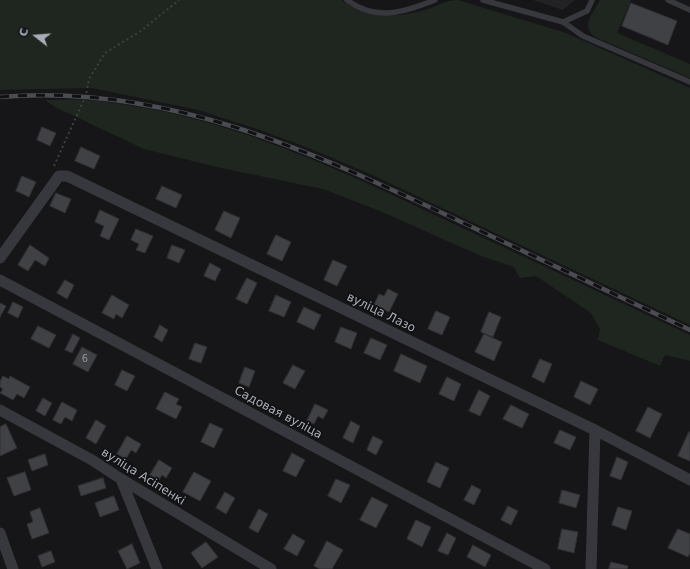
<!DOCTYPE html>
<meta charset="utf-8">
<style>
body{margin:0}
#map{position:relative;width:690px;height:569px;overflow:hidden;background:#161618;font-family:"DejaVu Sans",sans-serif}
canvas{display:block}
.north{position:absolute;left:16px;top:16px;width:40px;height:40px;-webkit-text-stroke:3px #111113;paint-order:stroke;rotate:287deg;font-size:11px;font-weight:700;line-height:16px;text-align:center;color:#a8adb8}
.north::after{content:'';display:block;margin:auto;width:14px;height:18px;background:#a8adb8;clip-path:polygon(50% 0,100% 100%,50% 72%,0 100%)}
</style>
<div id="map">
<canvas width="690" height="569"></canvas>
<div class="north">С</div>
</div>
<script>
const ctx = document.querySelector('canvas').getContext('2d');
ctx.lineJoin = 'round';
function paint(path, color) { ctx.fillStyle = color; ctx.fill(path, 'evenodd'); }
function trace(path, color, width, dash) { ctx.strokeStyle = color; ctx.lineWidth = width; ctx.lineCap = dash ? 'butt' : 'round'; ctx.setLineDash(dash || []); ctx.stroke(path); }
function label(font, color, halo, rows, align = 'center') {
  ctx.font = font + ' "DejaVu Sans",sans-serif'; ctx.lineWidth = 3.5; ctx.setLineDash([]); ctx.textBaseline = 'middle'; ctx.strokeStyle = halo; ctx.fillStyle = color; for (const [text, x, y, turn = 0] of rows) {
    ctx.save(); ctx.translate(x, y); ctx.rotate((+turn || 0) * Math.PI / 180); ctx.textAlign = isNaN(turn) ? turn : align; if (halo) ctx.strokeText(text, 0, 0); ctx.fillText(text, 0, 0); ctx.restore();
  }
}
paint(new Path2D(`
 M533 0H575L563 10Z`), '#222225');
paint(new Path2D(`
 M0 0H342C367 20 399 18 428 9 439 5 447 0 458 0L566 33 690 88V325L368 173 311 149 260 130 198 110 92 88 0 90Z
 M600 0H631L617 33 690 64V78L595 37C580 25 593 14 600 0Z
 M45 100C58 100 73 99 86 100 217 110 338 169 454 224 533 261 611 298 690 335V361L665 355 660 366 598 340 600 329 591 313 536 276 520 278 514 267 481 256 380 211 323 189 221 168 144 149 55 107Z`), '#1e261f');
const building = new Path2D(`
 M631 3 677 21 668 45 622 26Z
 M42 127 56 133 50 146 37 140Z
 M81 147 100 156 94 169 75 161Z
 M22 176 36 182 29 197 16 191Z
 M162 186 182 195 176 208 156 199Z
 M56 193 71 199 65 213 50 206Z
 M100 210 119 219 109 240 100 236 104 226 95 222Z
 M224 211 240 218 231 238 215 230Z
 M136 229 153 236 145 253 136 250 139 244 131 240Z
 M276 235 291 242 282 261 267 254Z
 M30 245 49 258 45 266 35 260 28 271 18 265Z
 M172 245 185 250 179 263 167 258Z
 M333 260 347 266 337 286 324 280Z
 M210 263 221 269 215 281 204 276Z
 M247 278 257 283 247 304 236 299Z
 M65 280 74 285 67 299 57 293Z
 M388 289 398 294 389 312 374 305 379 294 384 296Z
 M112 295 129 305 122 318 116 314 114 319 102 313Z
 M276 295 291 302 284 317 269 311Z
 M13 302 23 307 18 318 8 313Z
 M0 303 6 306 0 317Z
 M304 307 321 315 314 330 297 322Z
 M436 311 450 317 442 335 428 329Z
 M489 312 501 317 493 337 481 332Z
 M160 325 168 330 162 342 154 337Z
 M38 326 56 335 49 348 31 339Z
 M341 327 357 333 351 349 335 342Z
 M73 334 80 338 72 353 65 350Z
 M484 334 502 342 494 361 475 352Z
 M371 338 387 345 380 360 364 353Z
 M195 343 207 347 201 363 189 359Z
 M82 347 97 355 88 372 73 364Z
 M401 354 427 366 420 383 394 371Z
 M540 359 552 364 544 383 532 377Z
 M293 365 305 371 295 389 283 383Z
 M245 367 255 371 249 387 239 383Z
 M122 370 135 376 127 391 115 385Z
 M3 376 9 379 10 376 30 387 24 398 17 394 13 400 0 393 3 389 0 387V382Z
 M447 377 461 384 454 401 439 394Z
 M581 381 598 389 590 405 574 397Z
 M479 390 490 396 480 416 469 411Z
 M165 392 179 399 176 404 182 407 176 419 156 409Z
 M43 398 52 403 45 416 36 411Z
 M62 402 77 410 72 421 65 417 61 424 53 420Z
 M315 404 328 410 323 419 318 416 314 424 307 421Z
 M511 405 529 414 522 428 503 419Z
 M648 407 662 414 650 438 636 431Z
 M96 420 106 426 96 444 86 438Z
 M351 421 360 426 353 443 343 438Z
 M210 423 223 429 214 448 201 442Z
 M6 424 17 448 0 456V427Z
 M560 430 576 437 570 450 554 443Z
 M689 432H690V461L678 456Z
 M127 436 141 444 136 453 131 450 126 459 117 454Z
 M373 436 383 441 376 455 367 450Z
 M292 453 305 460 296 477 283 471Z
 M45 454 48 465 32 471 28 460Z
 M617 457 628 462 621 480 610 476Z
 M159 460 172 468 166 478 162 475 159 480 150 475Z
 M436 462 449 468 440 488 427 482Z
 M25 472 31 490 14 496 7 478Z
 M194 472 211 481 200 501 183 492Z
 M103 478 106 488 81 496 78 486Z
 M336 479 350 485 341 503 328 496Z
 M472 485 481 490 474 505 464 500Z
 M562 490 580 495 576 508 559 503Z
 M225 492 235 498 226 514 216 508Z
 M114 496 119 510 100 517 95 503Z
 M372 497 388 505 376 528 360 520Z
 M508 506 518 511 511 525 501 520Z
 M618 507 632 511 626 530 612 525Z
 M40 508 49 533 32 539 27 524 33 522 30 512Z
 M259 509 268 514 258 533 249 528Z
 M416 520 431 527 422 547 407 539Z
 M562 529 578 532 574 553 558 549Z
 M678 529 690 534V553L688 557 668 548Z
 M447 533 456 538 448 555 438 551Z
 M293 534 305 541 297 556 284 549Z
 M327 541 343 550 332 569H320L314 566Z
 M206 542 218 557 202 568 191 553Z
 M132 544 140 563 127 569 118 551Z
 M473 545 491 555 485 567 467 557Z
 M51 551 55 562 42 567 38 556Z
 M611 562 628 566 627 569H609Z`);
paint(building, '#404145');
trace(building, '#303034', 1);
trace(new Path2D(`
 M54 166 86 95 89 79 105 53 141 31 179 0`), '#3d3f44', 2, [2, 3]);
trace(new Path2D(`
 M347 0C376 22 405 12 435 0
 M483 0 563 22 587 11 592 0
 M668 0 690 10
 M563 22 583 36 690 82`), '#37383d', 5.5);
trace(new Path2D(`
 M0 258 59 176H67L595 430 690 480
 M0 280 545 569
 M0 410 92 460 121 479 271 569
 M121 479 157 569
 M0 533 13 569
 M591 569 595 430`), '#37383d', 11);
const rail = new Path2D(`
 M0 97C165 83 310 151 455 219 534 256 612 293 690 330`);
trace(rail, '#4a4c52', 4.5);
trace(rail, '#111113', 3, [9]);
label('10px', '#8e929b', null, [
 ["6",85,359]
]);
label('12px', '#a8adb8', '#111113', [
 ["вуліца Лазо",381,313,26],
 ["Садовая вуліца",278,413,28],
 ["вуліца Асіпенкі",143,477,32]
]);
</script>
